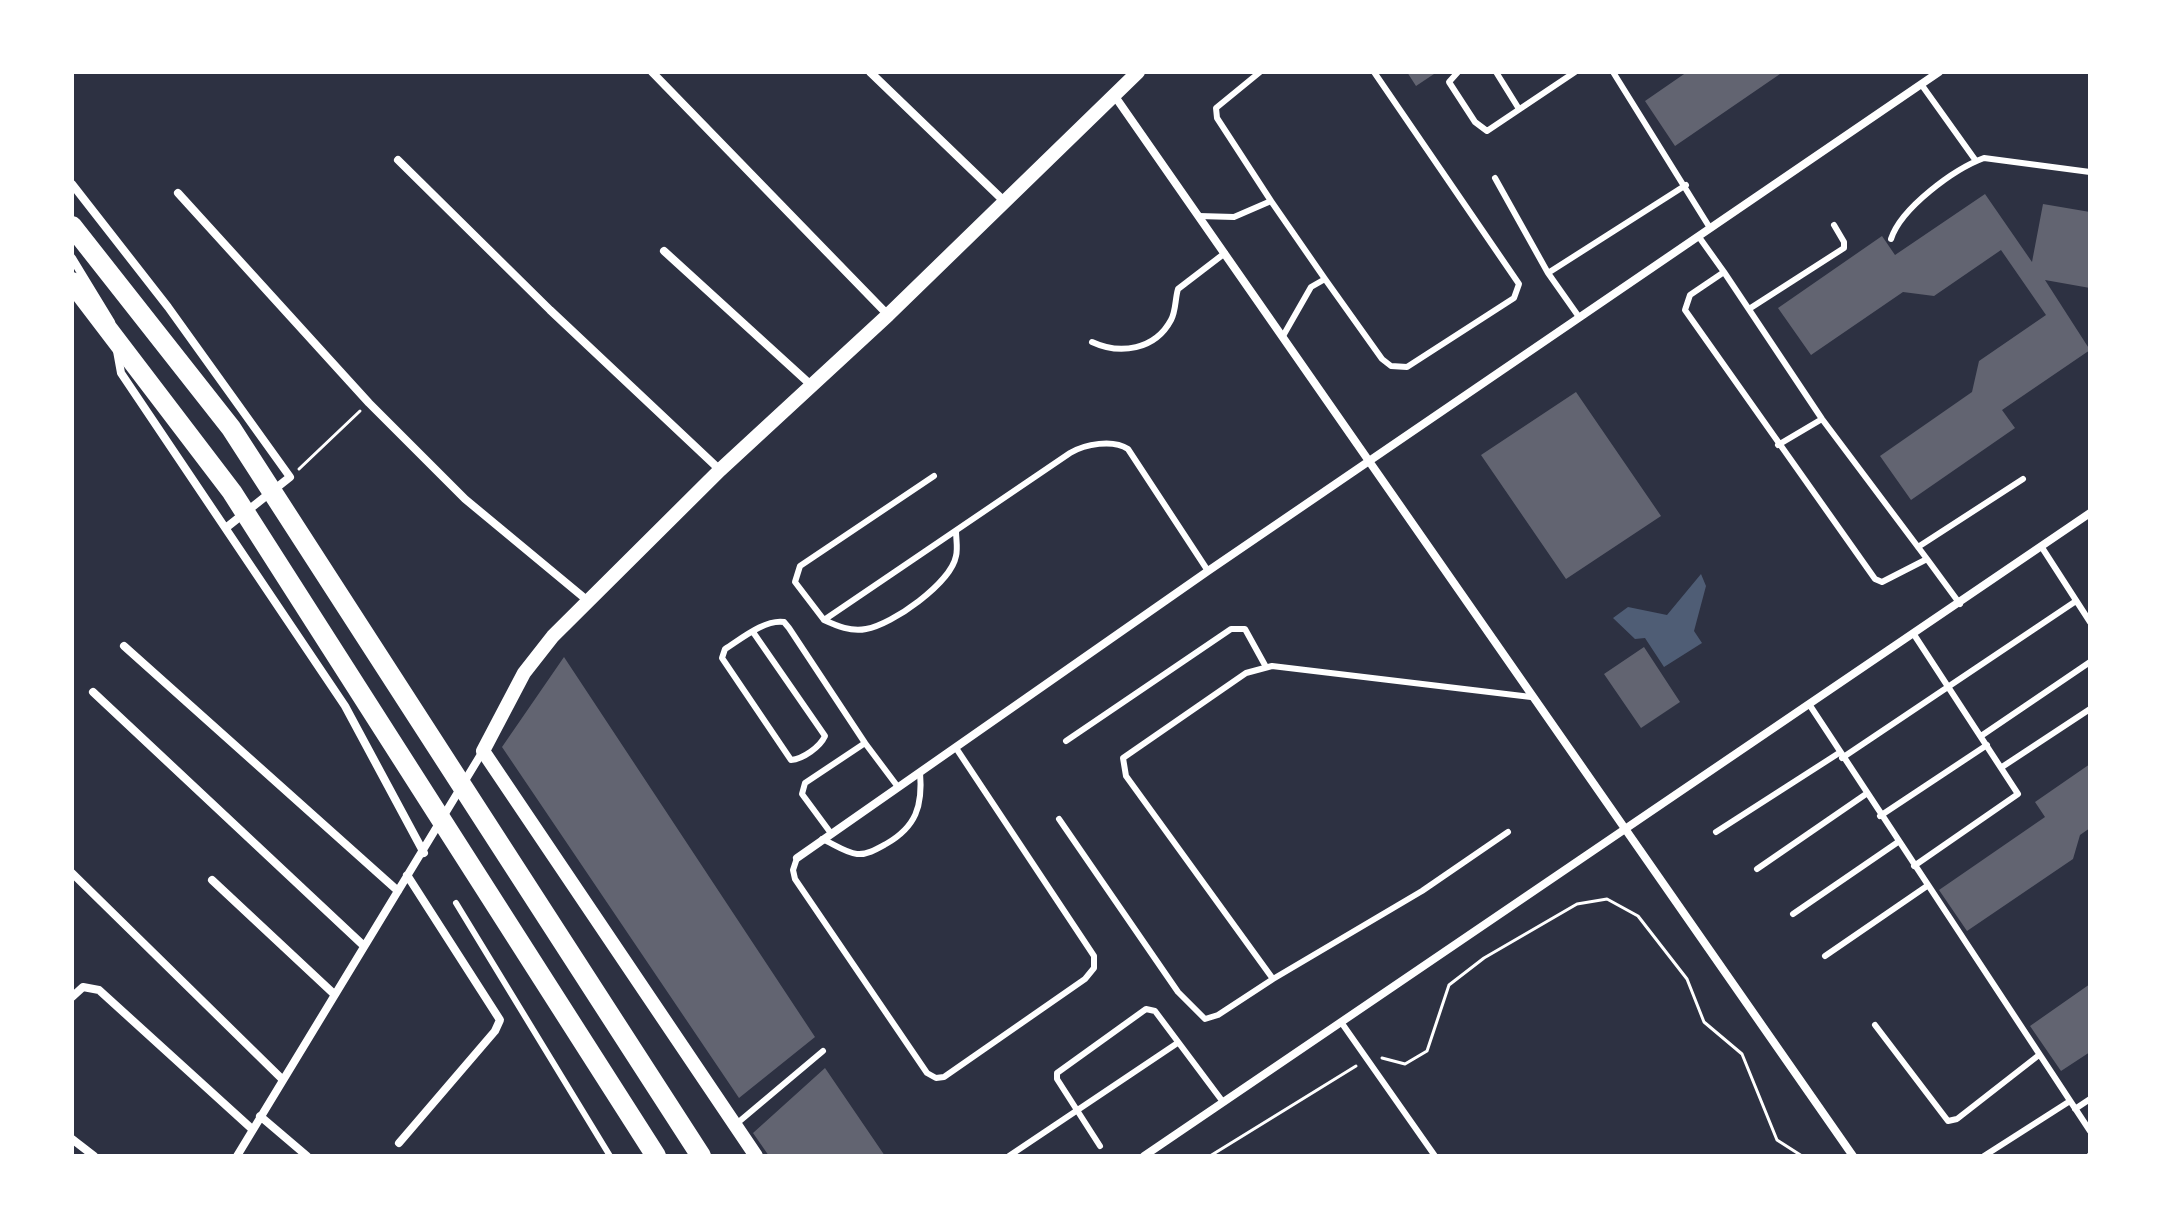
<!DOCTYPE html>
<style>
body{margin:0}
#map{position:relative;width:2162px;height:1228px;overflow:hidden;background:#2d3142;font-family:Rubik,sans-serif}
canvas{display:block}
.frame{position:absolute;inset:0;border:74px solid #fff;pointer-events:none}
</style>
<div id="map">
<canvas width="2162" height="1228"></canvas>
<div class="frame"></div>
</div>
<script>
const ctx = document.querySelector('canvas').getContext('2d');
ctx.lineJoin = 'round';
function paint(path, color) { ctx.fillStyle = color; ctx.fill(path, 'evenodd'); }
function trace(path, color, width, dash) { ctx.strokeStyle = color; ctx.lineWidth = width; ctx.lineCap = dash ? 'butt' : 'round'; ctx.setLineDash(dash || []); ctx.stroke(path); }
paint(new Path2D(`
 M1701 574 1706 586 1694 631 1702 643 1664 667 1645 638 1635 639 1613 618 1628 607 1667 615Z`), '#4f5d75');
paint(new Path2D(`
 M1407 72H1437L1416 86Z
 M1687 72H1778L1780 74 1675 146 1645 101Z
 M1985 194 2032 262 2043 204 2090 212V288L2045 280 2090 350 2002 410 2015 428 1911 500 1880 456 1972 392 1979 361 2046 315 2001 250 1934 296 1903 292 1811 355 1778 308 1882 236 1895 255Z
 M1576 392 1661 516 1566 579 1481 455Z
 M1644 647 1680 702 1641 728 1604 674Z
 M564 657 815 1037 739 1098 502 747Z
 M2090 764V828L2080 835 2073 859 1967 931 1939 890 2045 817 2035 802Z
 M2090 984V1052L2061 1071 2030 1026Z
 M825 1068 885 1156H769L753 1133Z`), '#626471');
trace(new Path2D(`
 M299 469 360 411
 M1382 1058 1405 1064 1427 1051 1449 985 1484 958 1577 904 1607 899 1638 916 1687 979 1704 1022 1742 1054 1777 1140 1802 1156
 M1210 1156 1356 1066`), '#fff', 3);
trace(new Path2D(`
 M1458 72 1449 82 1475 122 1487 131 1575 72
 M1496 72 1519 109
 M1613 72 1710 228
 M1921 84 1976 161
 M1495 178 1548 273 1686 185
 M1271 201 1325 279
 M1199 216 1234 217 1271 201 1217 118 1216 108 1260 72
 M1699 237 1724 272
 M1891 239C1901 208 1954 169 1984 158L2090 172
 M1724 272 1822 419 1927 559 1882 582 1875 579 1685 310 1690 295Z
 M1548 273 1579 317
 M1749 309 1844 248V242L1834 225
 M1283 336 1311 287 1325 279 1382 359 1391 366 1407 367 1514 298 1519 284 1374 72
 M1092 342C1120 355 1155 350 1171 320 1176 311 1175 299 1178 289L1225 253
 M1778 445 1822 419
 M934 476 800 566 795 582 824 620 1070 453C1085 444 1113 439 1128 449L1208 571
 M2041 546 2090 622
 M1918 547 2023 479
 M1927 559 1960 604
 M824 620C837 626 851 632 866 629 892 625 951 583 956 556 958 548 956 539 956 531
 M753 632 825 736C820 747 803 759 791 760L722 658 725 649C741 639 765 619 784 622L789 628 865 743 805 783 802 794 830 832
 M1913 633 2018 794 1914 866
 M1809 704 2090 1131
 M1981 736 2090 662
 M1066 741 1231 629H1245L1266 667
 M865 743 898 787
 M1842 758 2076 601
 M2002 767 2090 709
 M1880 816 1987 745
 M1059 819 1178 992 1205 1019 1218 1015 1273 979
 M1508 832 1422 891 1273 979 1126 776 1123 758 1246 673 1272 666 1531 697
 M1716 832 1839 753
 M822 839C832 843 846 853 857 854 867 855 877 849 886 844 916 827 923 806 920 772
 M797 858 793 870 795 879 927 1073 936 1078 944 1077 1085 979 1094 968V956L956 748
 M1757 869 1866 794
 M456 903 610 1156
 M1793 914 1898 842
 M1825 956 1927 886
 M1341 1022 1435 1156
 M1875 1025 1948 1121 1957 1119 2039 1055
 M2075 1109 2090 1099
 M735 1125 823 1051
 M1100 1146 1057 1079V1073L1146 1009 1155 1011 1223 1102
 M1009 1156 1176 1044
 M1984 1156 2070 1101
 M2089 1156 2090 1155`), '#fff', 6);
trace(new Path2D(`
 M652 72 888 315
 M870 72 1005 202
 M1114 95 1853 1156
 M398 160 550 310 720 470
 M72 184 168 307 290 477 227 527
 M178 193 369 403 465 499 588 601
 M664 251 811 385
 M72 258 111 322
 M117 351 121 373 345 706 424 853
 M124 646 398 891
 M93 692 364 946
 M797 858 1208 571 1939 72
 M72 873 282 1079
 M212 880 334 994
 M72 997 83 987 99 990 252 1129
 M260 1116 307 1156
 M72 1139 94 1156
 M399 1143 495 1031 500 1020 407 875
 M237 1156 483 751
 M1144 1156 2090 513`), '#fff', 8);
trace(new Path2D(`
 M756 1156 483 751 524 673 553 636 720 470 888 315 1138 72`), '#fff', 14);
trace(new Path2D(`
 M72 226 231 428 701 1156
 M72 282 232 492 656 1156`), '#fff', 20);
</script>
